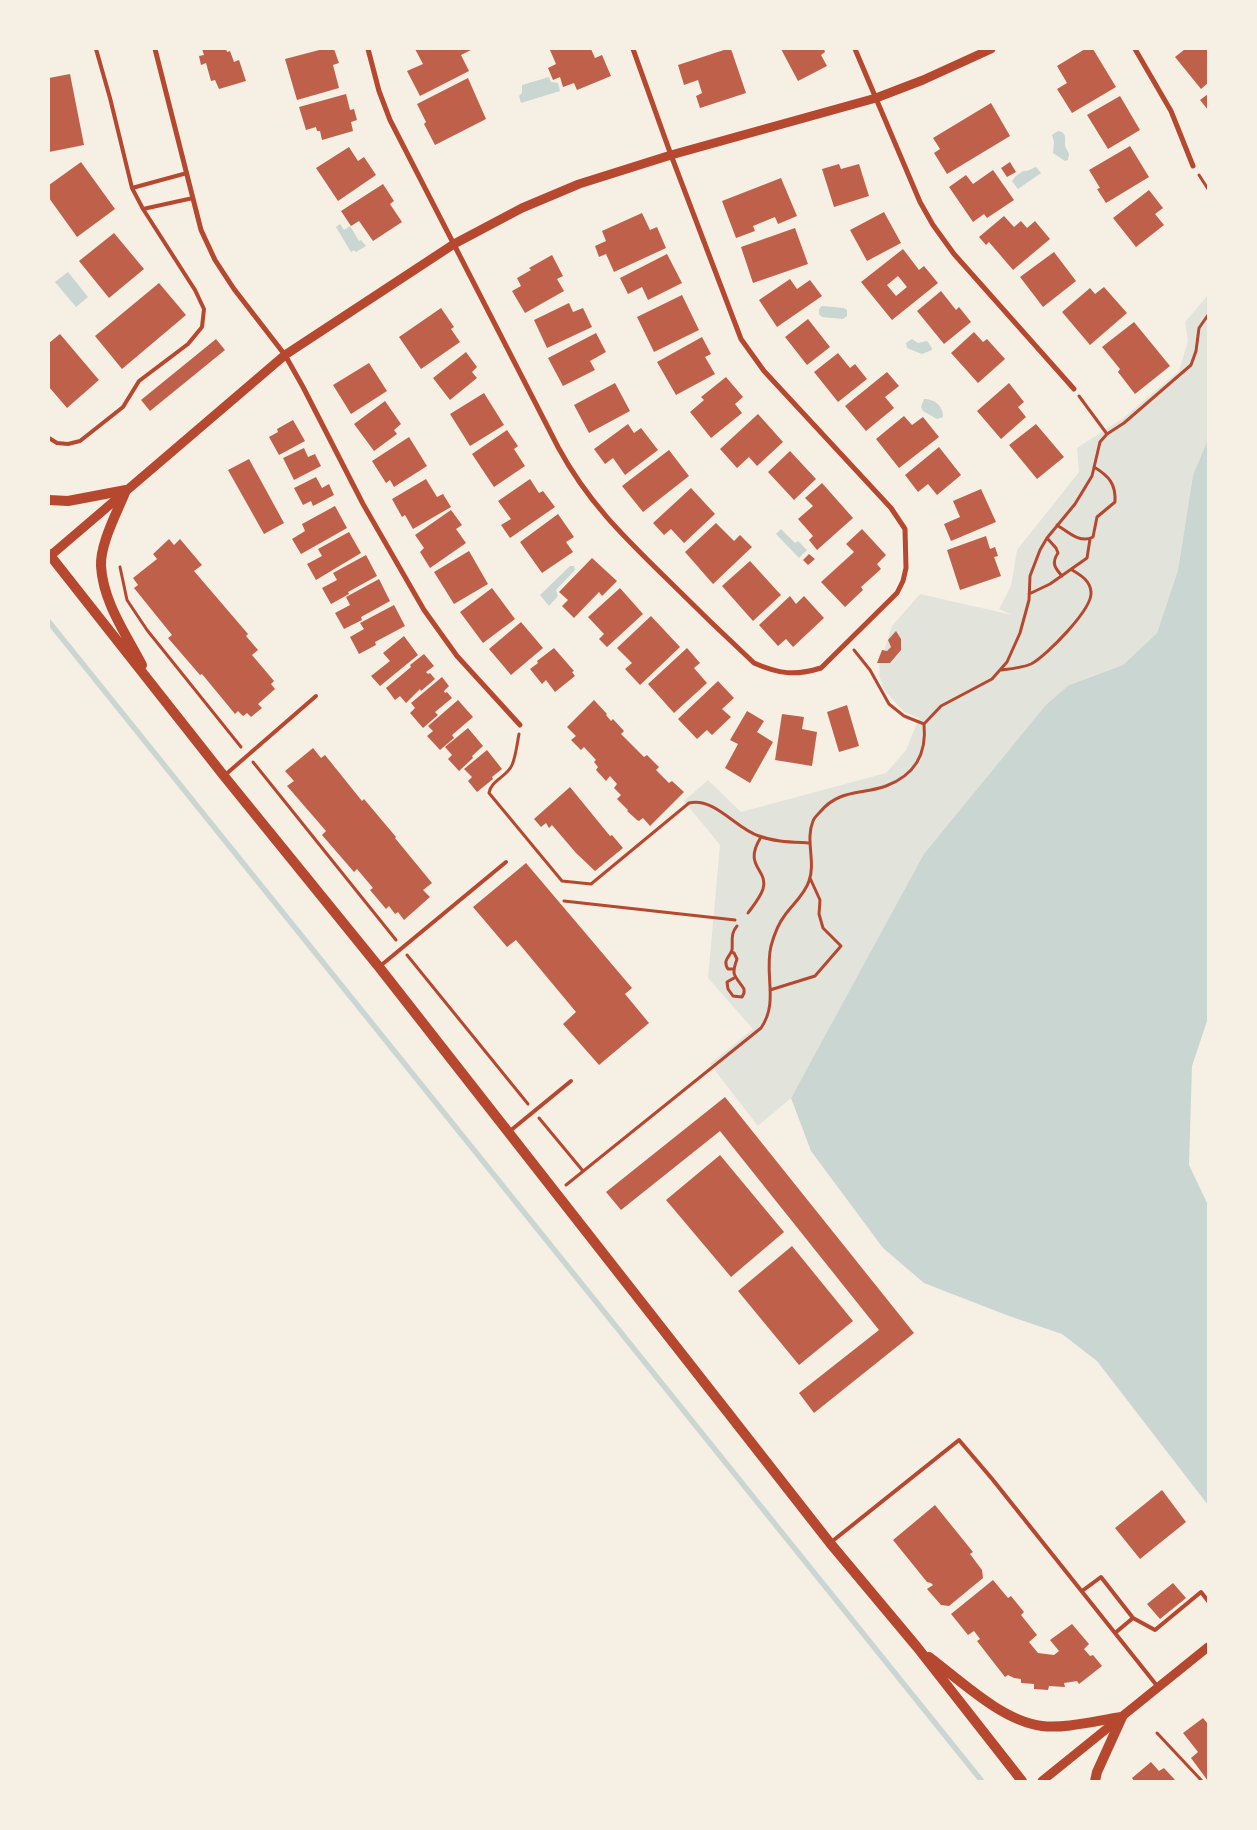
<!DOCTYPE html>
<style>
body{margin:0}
#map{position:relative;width:1257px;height:1830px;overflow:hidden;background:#f6efe4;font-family:Georgia,serif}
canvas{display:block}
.frame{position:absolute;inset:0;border:50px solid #f6efe4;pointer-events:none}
</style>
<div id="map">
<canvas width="1257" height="1830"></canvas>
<div class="frame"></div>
</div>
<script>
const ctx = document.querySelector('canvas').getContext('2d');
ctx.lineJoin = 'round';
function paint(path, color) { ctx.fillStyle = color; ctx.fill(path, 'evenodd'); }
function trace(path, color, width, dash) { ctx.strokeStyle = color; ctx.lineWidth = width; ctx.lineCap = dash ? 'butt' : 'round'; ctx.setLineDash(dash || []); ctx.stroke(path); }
paint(new Path2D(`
 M1208 295V439L1193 475 1178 570 1157 633 1123 665 1069 685 925 854 791 1098 758 1126 710 1064 753 1029 708 978 720 845 684 801 708 780 741 812 886 773 906 750 919 718 904 712 885 691 880 678 879 667 892 626 920 594 1012 615 999 609 1011 586 1017 550 1079 472 1077 448 1122 419 1179 371 1188 341 1185 322Z`), '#e2e4dc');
paint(new Path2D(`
 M549 77 551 82 558 83 560 91 521 103 519 96 522 93V85Z
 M1058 131C1067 132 1065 139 1065 146L1069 154 1068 160 1065 161 1053 153 1054 142 1052 135Z
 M1036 167 1041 173 1018 189 1012 181 1016 176 1023 171H1027Z
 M340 224 344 230 350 226 359 241 361 240 366 246 356 252 354 250 351 252 336 227Z
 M68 272 88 297 76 307 55 282Z
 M822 306 844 308 847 310V316L843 319 822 317 819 314V309Z
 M912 339 918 343 927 341 932 348V350L922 354 907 348 906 343Z
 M924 399C934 399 943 405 943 417L937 419 923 411 921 407Z
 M1208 439V1018L1192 1066 1189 1165 1208 1205V1505L1097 1361 1062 1334 1009 1316 924 1283 883 1248 811 1151 791 1098 924 854 1046 705 1069 685 1123 665 1157 633 1178 570 1193 475Z
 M781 529 795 543 798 541 807 550 799 558 776 534Z
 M570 566H574L575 570 556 590 558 596 549 606 540 595Z`), '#c9d6d2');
trace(new Path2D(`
 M49 622 981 1780`), '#c9d6d2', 5.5);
paint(new Path2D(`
 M202 49H226L227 52 230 51 234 62 239 60 246 81 219 89 215 80 211 81 206 63 201 65 199 56 204 55Z
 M323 49H334L339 63 333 65 339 88 297 100 285 59Z
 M415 49H473L461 55 469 71 420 96 407 71 423 64Z
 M552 49H584V50L591 49 595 58 602 55 611 76 577 90 574 83 563 87 560 77 553 80 548 68 556 64 550 50Z
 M727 49H731L746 93 700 108 696 96 702 93 698 80 684 85 678 65Z
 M781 49H824L825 52 821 55 827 66 798 81Z
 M1085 49H1093L1116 87 1072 113 1057 89 1067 83 1057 66Z
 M1185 49H1208V83L1201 89 1175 57Z
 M70 74 84 145 49 152V78Z
 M468 78 486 119 435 145 424 124 426 122 417 104Z
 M346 94 350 110 354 109 357 120 351 122 353 131 322 140 320 131H317L316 127 306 130 299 107Z
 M1208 94V110L1200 100Z
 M1120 96 1140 130 1108 149 1087 115Z
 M991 103 1010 136 947 174 934 153 940 149 933 138Z
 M1130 146 1149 177 1106 203 1097 189 1100 188 1089 170Z
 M349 147 358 161 364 157 376 175 338 201 316 168Z
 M81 162 115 209 77 237 49 198V185Z
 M1010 162 1016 172 1007 177 1001 168Z
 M839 164 841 169 859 164 869 196 834 207 822 169Z
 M993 170 1014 200 987 218 984 214 973 222 949 187 966 175 973 184Z
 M781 178 797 216 778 224 775 217 753 226 755 231 736 238 722 201Z
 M383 184 394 201 390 204 402 222 373 241 359 221 351 226 341 211Z
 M1149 190 1163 208 1155 214 1164 225 1136 247 1113 218Z
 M884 212 901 243 867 261 850 230Z
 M642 213 650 230 657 227 666 248 614 272 606 254 599 257 595 246 606 241 602 231Z
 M1004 216 1014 227 1021 221 1027 228 1035 221 1050 239 1013 270 989 242 986 245 979 237Z
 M795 228 808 264 753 283 741 247Z
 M114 233 144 269 109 298 79 261Z
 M903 249 919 270 924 266 938 283 892 320 861 282ZM898 276 907 287 896 296 887 285Z
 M1054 252 1076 281 1043 307 1020 277Z
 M667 254 682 283 648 300 642 287 628 294 620 278Z
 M552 255 563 276 557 279 564 291 525 313 512 291 521 286 517 278 531 270 529 268Z
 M790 279 797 289 810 280 822 296 777 327 759 300Z
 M159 283 186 315 122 369 95 336Z
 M1104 287 1127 313 1090 345 1062 312 1090 288 1095 294Z
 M941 291 956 310 959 307 971 322 944 344 917 311Z
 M682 295 699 330 654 352 637 317Z
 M569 303 573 312 583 308 592 327 547 348 534 320Z
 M441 308 454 327 451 329 460 342 421 369 399 337Z
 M808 319 830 347 807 365 785 337Z
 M1134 322 1170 366 1135 394 1118 372 1120 369 1102 347Z
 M974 332 983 342 987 339 1005 359 978 383 951 353Z
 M596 333 606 352 590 361 595 370 563 386 548 358Z
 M60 334 99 380 67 408 49 387V343Z
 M702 337 711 354 705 357 715 374 676 395 657 362Z
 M216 339 225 350 150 411 141 400Z
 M466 352 477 367 472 372 477 378 450 400 433 378Z
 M838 353 850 368 855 364 867 379 838 402 814 372Z
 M369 363 387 391 351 414 333 385Z
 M887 372 899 386 885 397 894 408 866 431 845 406Z
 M726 377 743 397 735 404 742 413 711 438 690 412 704 400 701 397Z
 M615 383 630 411 589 433 574 405Z
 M1009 383 1024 402 1018 407 1026 417 1001 439 977 411Z
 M484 393 504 425 470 446 450 414Z
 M385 401 401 424 394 430 397 434 374 451 354 424Z
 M758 414 783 442 757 466 749 457 737 468 720 449Z
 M904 416 912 425 923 417 939 437 899 468 876 439Z
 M293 420 305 441 279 455 269 437 278 432 277 429Z
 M628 424 634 433 641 428 658 450 625 475 613 458 605 464 594 449Z
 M1036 424 1064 457 1037 479 1009 445Z
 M507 430 518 446 514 449 525 466 494 487 472 454Z
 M409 437 427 466 394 487 390 480 386 483 372 461Z
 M939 447 961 475 937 495 928 484 918 492 905 475Z
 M304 448 308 457 315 454 321 466 294 480 283 458Z
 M669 450 689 476 643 512 622 486Z
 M790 451 816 479 794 500 768 472Z
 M249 459 284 523 264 534 228 470Z
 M316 477 322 488 329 484 334 495 313 506 311 501 303 505 294 488Z
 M426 479 437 497 443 494 451 507 413 529 405 515 402 517 392 499Z
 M530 479 539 493 543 491 555 507 510 538 501 525 511 519 498 501Z
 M822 483 853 518 817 550 809 540 813 536 798 519 813 506 805 498Z
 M691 488 715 514 684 543 671 529 664 535 653 523Z
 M981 489 996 522 951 541 944 524 960 517 953 501Z
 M335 506 347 528 301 554 292 539 305 531 302 524Z
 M451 510 462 525 456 529 466 543 430 568 420 552 424 548 415 535Z
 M558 514 574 537 566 542 573 552 542 573 520 542Z
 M716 523 734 541 740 535 752 547 713 584 685 552Z
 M862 529 886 555 877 564 881 569 861 587 863 590 845 607 821 582 854 552 846 544Z
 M349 532 361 553 316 580 307 564 322 556 318 549Z
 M986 536 990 549 995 547 998 556 994 557 1001 576 960 590 947 550Z
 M169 539 174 545 180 539 202 565 194 571 248 634 246 636 258 650 252 655 274 681 271 684 275 689 258 704 262 708 251 717 247 713 243 716 238 711 235 714 202 674 200 675 168 638 172 635 134 588 138 585 133 578 157 559 153 554Z
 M469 551 488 584 454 604 434 572Z
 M809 554 815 559 808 565 803 560Z
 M366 555 377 576 348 592 349 594 331 604 322 588 337 580 333 573Z
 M592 558 617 581 602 596 599 592 574 618 562 606 568 600 559 592Z
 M750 561 781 595 753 621 722 586Z
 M379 579 390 601 361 617 362 620 344 629 335 613 350 605 346 597Z
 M492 588 515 619 483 643 460 612Z
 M620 588 643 614 607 647 599 639 604 634 588 617Z
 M790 596 796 604 804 596 824 618 793 647 786 639 778 646 759 625Z
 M394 605 405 626 375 642 376 645 359 654 350 637 364 629 360 623Z
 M651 616 680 647 640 685 625 669 632 663 617 648Z
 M521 622 543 648 511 675 489 649Z
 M896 631 901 639V650L890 663H877L882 650 887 651 891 647 888 640Z
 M404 636 418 655 380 686 371 676 390 661 383 653Z
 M554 648 574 671 572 672 575 676 555 692 546 680 542 684 530 669 538 663 537 661Z
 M687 648 700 663 694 668 707 683 674 713 648 684Z
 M424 654 434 666 426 672 428 674 430 673 435 679 421 691 420 689 406 703 400 696 395 700 386 688 411 667 410 665Z
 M442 677 449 686 444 691 445 693 447 692 452 698 435 712 438 715 423 728 410 713 415 708 411 703Z
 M718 681 734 698 722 709 731 717 712 735 707 730 697 739 678 719Z
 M458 700 473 717 452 735 454 738 440 750 427 736 433 731 428 726Z
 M594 700 607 714 606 715 611 721 613 719 624 731 621 734 644 757 647 755 659 767 656 770 669 783 672 781 684 792 650 826 643 818 639 821 637 820 627 811 628 810 617 799 621 795 614 788 617 784 610 776 606 781 596 770 598 767 594 762 596 760 584 747 581 750 571 740 576 736 567 727Z
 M847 705 859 746 839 752 827 712Z
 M747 711 764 721 757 732 773 742 750 783 725 768 738 744 730 740Z
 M782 714 804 717 802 729 817 732 812 766 775 760Z
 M468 728 483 746 472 756 473 758 459 771 448 759 452 755 445 747Z
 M313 748 321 758 325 755 362 801 364 799 396 837 395 838 432 883 423 890 430 897 404 920 398 912 395 914 389 906 386 909 370 890 373 888 357 869 354 872 322 835 326 831 287 786 294 781 285 771Z
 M487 750 502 769 492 777 493 779 477 792 468 781 472 777 464 769Z
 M570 787 610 836 612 835 623 848 595 871 576 853 552 825 549 828 546 823 541 827 534 819Z
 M526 863 632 988 625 994 649 1023 599 1065 563 1024 576 1012 516 940 507 947 473 907Z
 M725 1097 914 1333 814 1413 799 1393 879 1330 720 1131 621 1210 606 1192Z
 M720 1155 784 1232 731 1277 666 1200Z
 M792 1246 853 1321 799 1365 738 1291Z
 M1162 1490 1186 1522 1140 1559 1115 1528Z
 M935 1505 973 1552 970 1554 982 1570 983 1578 949 1606 941 1605 927 1589 933 1585 931 1583 927 1582 893 1540Z
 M993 1580 1008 1598 1011 1596 1024 1612 1021 1615 1037 1635 1029 1642 1038 1653 1054 1655 1059 1651 1050 1640 1072 1624 1089 1644 1084 1649 1090 1656 1093 1655 1102 1666 1079 1684 1077 1681 1064 1683 1065 1687 1049 1686 1048 1690 1034 1689V1684L1021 1683V1679L1014 1678 1008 1675 1005 1677 977 1641 980 1639 974 1631 968 1635 951 1614Z
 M1173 1583 1186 1598 1160 1619 1147 1604Z
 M1203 1718 1208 1724V1781L1191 1758 1198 1752 1183 1733Z
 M1151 1762 1159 1771 1164 1768 1176 1781H1134L1132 1778Z`), '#bf614a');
trace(new Path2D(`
 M1199 175 1208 189
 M1079 396 1107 434
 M1057 525C1068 532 1080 544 1093 537L1097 517 1115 502C1116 484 1109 476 1094 467
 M1047 538 1056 548 1058 553C1051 563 1055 568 1062 576
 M120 567 127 600 147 630 241 747
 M1029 594 1050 584 1087 558 1090 539
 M854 650 870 670 889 704 904 716 924 724
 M1000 670C1009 669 1022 668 1031 664 1046 656 1093 609 1091 592 1090 580 1080 575 1072 570
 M519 734C517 744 516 756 512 765 507 777 491 780 489 793L562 881 591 884 689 803C715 797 736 829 759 836 775 842 792 842 809 843
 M253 762 396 940
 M564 901 735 920
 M748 913C753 906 760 898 763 889 769 869 742 867 761 837
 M731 952 734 953 737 959C731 976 734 974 744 989V993L742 997 733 996 728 989 727 982 734 978
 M407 955 528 1104
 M733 969H728C722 960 730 957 732 950 733 941 730 934 737 926
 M770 990 815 976 841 946 823 928 819 914 820 900 810 878
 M539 1118 583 1171
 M566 1185 761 1028C779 1002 764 975 771 946 774 935 778 924 785 915 793 904 805 894 809 881 816 862 805 840 813 821 814 818 818 814 820 812 839 789 861 795 886 786 915 775 927 754 924 724L941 706 992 679 1007 662 1020 633 1029 600 1030 576 1040 550 1047 538 1075 504 1092 476 1100 442 1107 434 1124 423 1191 365 1196 351 1199 328 1208 315
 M1157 1733 1202 1781`), '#b5482f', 3);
trace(new Path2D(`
 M132 188 187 173
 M143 209 193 198
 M49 438 57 443 68 444 80 441 123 407 139 381 188 344 202 327 204 309 195 290 143 209 132 188 110 98 96 49
 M225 775 316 696
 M379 967 506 862
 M510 1131 571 1081
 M830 1543 959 1440 993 1480 1158 1687
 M1082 1591 1101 1577 1133 1618 1115 1633
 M1133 1618 1155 1630 1201 1592 1208 1601`), '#b5482f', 4);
trace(new Path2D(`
 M155 49 201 230 215 260 234 289 285 355 303 387 363 504 424 610 457 656 520 725
 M368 49 379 91 390 120 558 447C587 501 623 536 666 578 695 607 724 635 754 663 779 674 795 676 821 668L897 593 903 581 906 568 905 529 891 508 764 371 741 339 671 155 633 49
 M855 49 920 202 933 225 954 254 1074 389
 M1135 49 1171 111 1193 166`), '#b5482f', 5);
trace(new Path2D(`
 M50 556 285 355 454 244 522 208 579 184 671 155 876 98 923 80 991 49
 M1042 1781 1208 1647`), '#b5482f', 9);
trace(new Path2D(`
 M126 490C118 511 100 543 101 566 103 602 126 634 142 665
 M49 500 68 501 126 490
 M49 554 224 776 379 967 830 1543 917 1647 1022 1781
 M929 1657C961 1681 1002 1721 1042 1726 1065 1729 1099 1720 1122 1717
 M1095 1781 1097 1772 1122 1717`), '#b5482f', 10);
</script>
